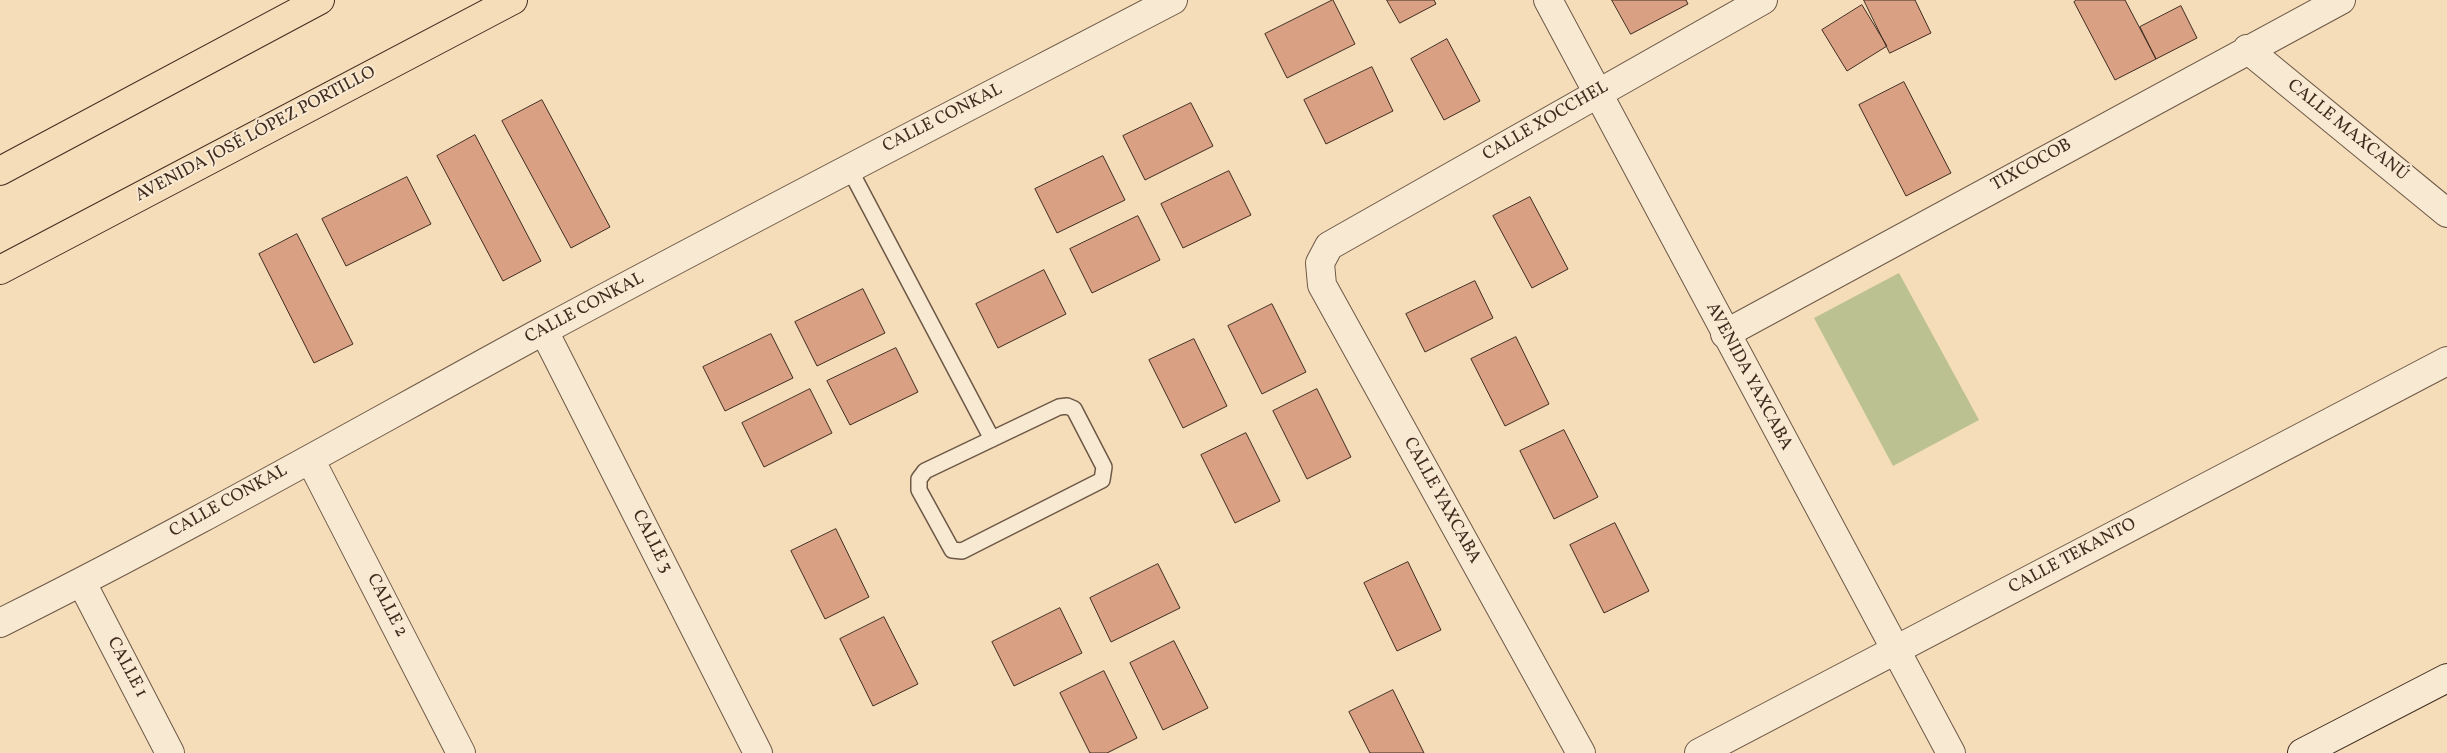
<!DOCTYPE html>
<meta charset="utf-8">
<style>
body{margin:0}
canvas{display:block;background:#f5ddba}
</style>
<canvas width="2447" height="753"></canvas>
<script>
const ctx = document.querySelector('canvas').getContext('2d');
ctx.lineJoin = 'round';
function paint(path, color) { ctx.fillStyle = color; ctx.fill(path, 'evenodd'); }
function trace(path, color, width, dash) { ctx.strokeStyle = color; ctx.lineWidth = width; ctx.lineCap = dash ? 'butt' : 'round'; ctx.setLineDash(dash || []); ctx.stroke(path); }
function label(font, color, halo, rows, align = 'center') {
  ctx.font = font + ' Vollkorn,serif'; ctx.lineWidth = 4; ctx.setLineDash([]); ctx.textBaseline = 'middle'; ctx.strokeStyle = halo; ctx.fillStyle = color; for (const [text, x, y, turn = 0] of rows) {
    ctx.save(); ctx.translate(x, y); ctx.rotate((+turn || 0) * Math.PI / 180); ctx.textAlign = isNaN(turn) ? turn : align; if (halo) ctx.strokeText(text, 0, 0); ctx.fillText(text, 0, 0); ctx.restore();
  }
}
paint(new Path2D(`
 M1899 273 1979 420 1893 466 1814 318Z`), '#bbc191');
const building = new Path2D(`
 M1333 0 1355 44 1287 78 1265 34Z
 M1387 0H1434L1436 4 1400 23Z
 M1612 0H1686L1688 4 1631 34Z
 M1864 0H1915L1931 33 1890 53Z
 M2077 0H2125L2156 59 2115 80 2074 2Z
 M1862 5 1887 46 1847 71 1822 30Z
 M2181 6 2197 38 2156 59 2140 27Z
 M1447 39 1480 101 1444 120 1411 59Z
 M1372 67 1393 111 1326 144 1304 100Z
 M1904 82 1951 173 1906 196 1859 105Z
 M542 100 610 227 571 248 502 121Z
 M1191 103 1213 146 1145 180 1123 136Z
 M475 135 541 261 503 281 437 156Z
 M1103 156 1125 200 1057 233 1035 189Z
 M1229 171 1251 215 1183 248 1161 204Z
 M407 177 431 224 346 266 322 219Z
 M1530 197 1568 269 1532 288 1493 216Z
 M1138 216 1160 260 1092 293 1070 249Z
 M297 234 353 344 314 363 259 254Z
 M1044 270 1066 314 998 348 976 304Z
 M1475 281 1493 318 1425 352 1406 314Z
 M863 289 885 333 817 366 795 322Z
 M1272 304 1306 372 1262 394 1228 326Z
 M771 334 793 378 725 411 703 367Z
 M1516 337 1549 404 1505 426 1471 359Z
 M1194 339 1227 406 1183 428 1149 360Z
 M896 348 918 392 850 425 827 381Z
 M810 389 832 433 764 467 742 423Z
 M1317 389 1351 457 1307 479 1273 411Z
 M1564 430 1598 497 1554 519 1520 451Z
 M1246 433 1280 501 1235 523 1201 455Z
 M1615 523 1649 591 1604 613 1570 545Z
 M836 529 869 597 825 619 791 551Z
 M1408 562 1441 630 1397 651 1364 583Z
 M1158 564 1180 608 1111 642 1090 598Z
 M1060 608 1082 653 1014 686 992 642Z
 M884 617 918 684 873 706 840 639Z
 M1174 641 1208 708 1163 730 1130 663Z
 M1104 671 1137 738 1107 753H1090L1060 693Z
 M1393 690 1424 753H1370L1349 712Z`);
paint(building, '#d9a083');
trace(building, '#402c1f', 1);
const service = new Path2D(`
 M849 168 992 439
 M1067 406 1074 409 1104 467 1102 480 962 551 952 550 919 490V479L925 471 1059 407Z`);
const minor = new Path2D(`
 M2247 49 2447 213
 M544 331 758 753
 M1725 334 2341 0
 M310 459 461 753
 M82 583 170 753
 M0 623C183 532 361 430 541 332 750 219 962 110 1173 0
 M1581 753 1322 285 1320 263 1329 246 1763 0
 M1699 753 2447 361`);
const tertiary = new Path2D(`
 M1548 0 1951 753`);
const secondary = new Path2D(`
 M2302 753 2447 678`);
const primary = new Path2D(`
 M0 171 320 0
 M0 270 513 0`);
trace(service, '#6d5846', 18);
trace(minor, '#6d5846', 30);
trace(tertiary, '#6d5846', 30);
trace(secondary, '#402c1f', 30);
trace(primary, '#402c1f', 30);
trace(service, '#f8e9d2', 15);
trace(minor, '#f8e9d2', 28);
trace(tertiary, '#f8e9d2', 28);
trace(secondary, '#f8e9d2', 28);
trace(primary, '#f5ddba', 28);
label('18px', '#402c1f', '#f8e9d2', [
 ["CALLE CONKAL",943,119,-27],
 ["CALLE XOCCHEL",1546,122,-30],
 ["CALLE MAXCANÚ",2347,131,39],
 ["AVENIDA JOSÉ LÓPEZ PORTILLO",256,135,-28],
 ["TIXCOCOB",2032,166,-29],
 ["CALLE CONKAL",585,309,-28],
 ["AVENIDA YAXCABA",1748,377,62],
 ["CALLE YAXCABA",1441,501,61],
 ["CALLE CONKAL",229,502,-29],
 ["CALLE 3",651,542,63],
 ["CALLE TEKANTO",2073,557,-28],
 ["CALLE 2",386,606,63],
 ["CALLE 1",126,668,62]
]);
</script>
